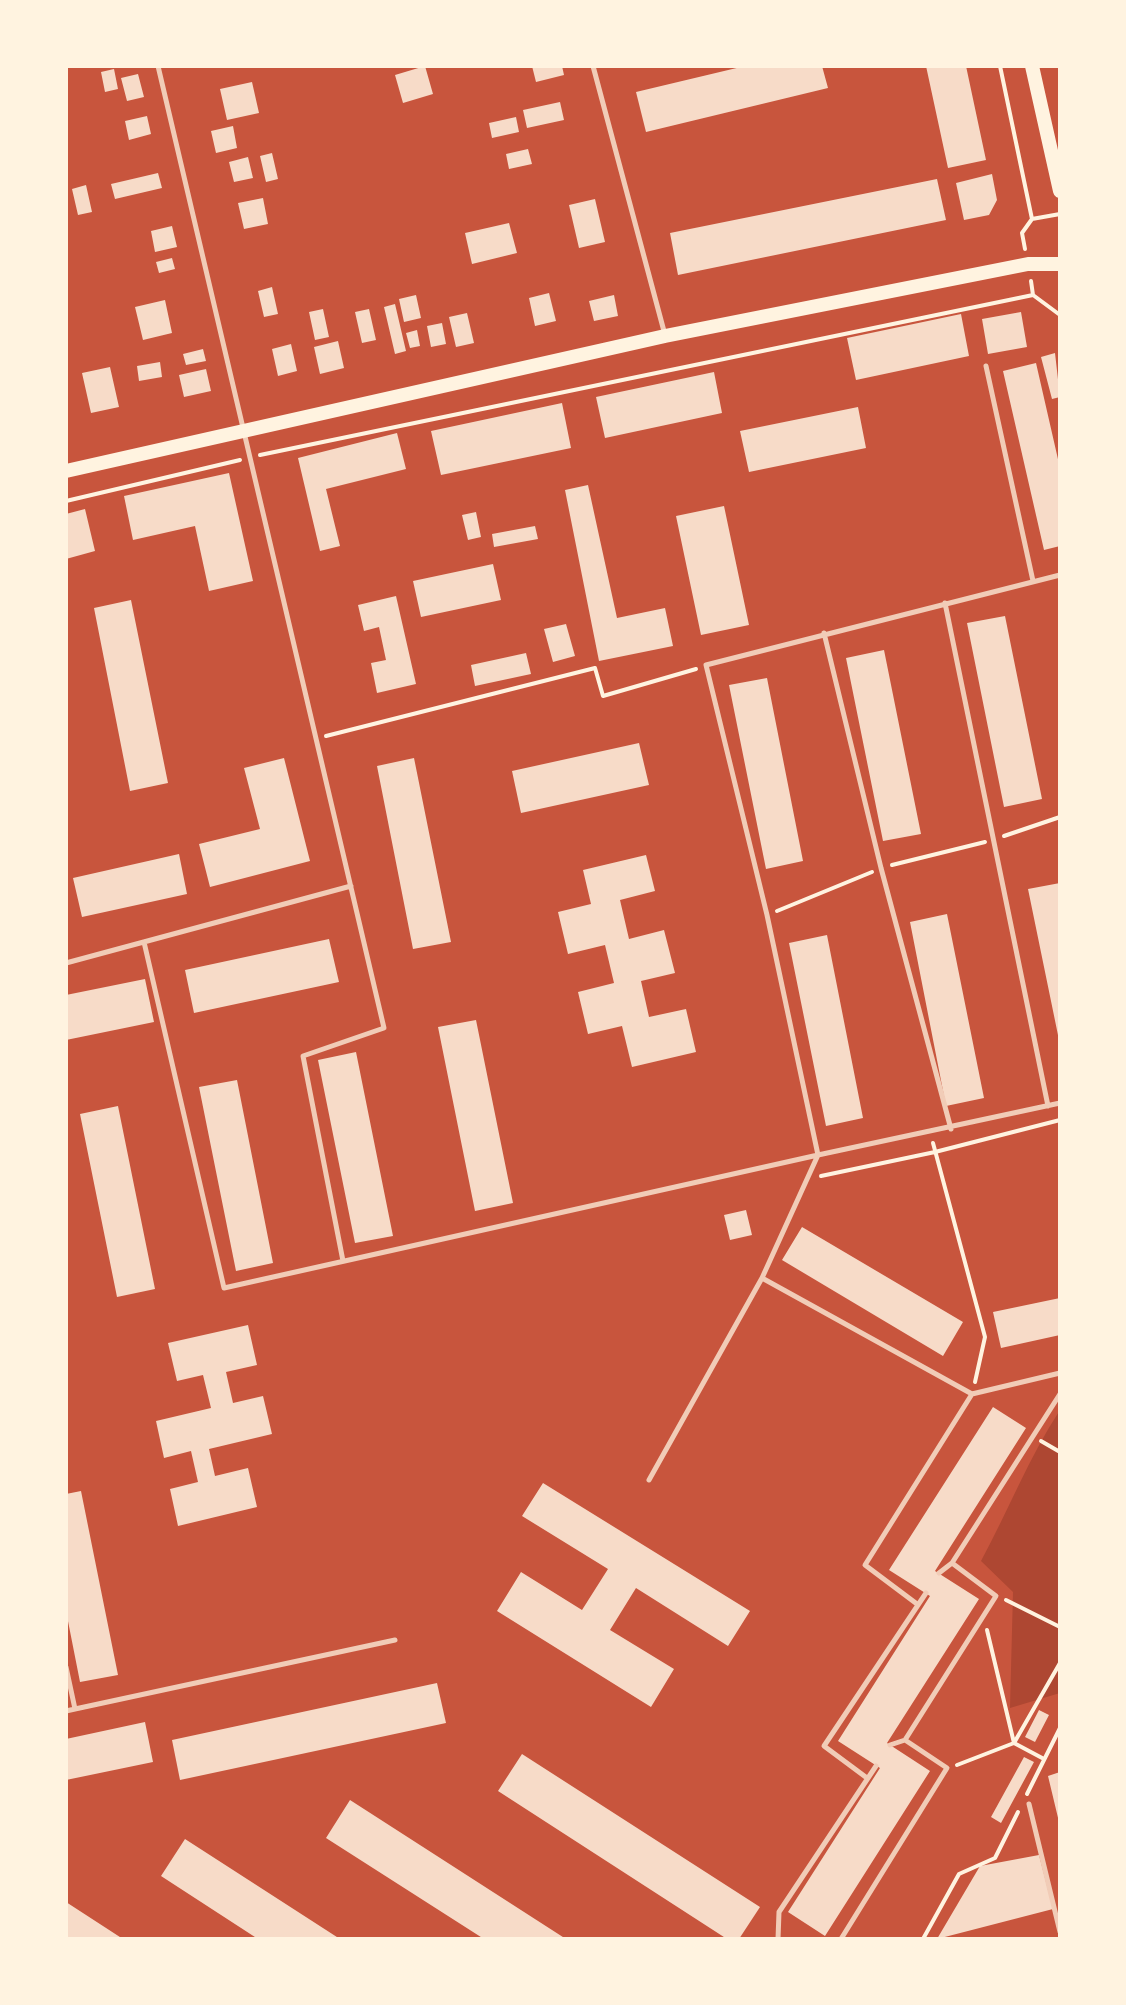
<!DOCTYPE html>
<style>
body{margin:0}
#map{position:relative;width:1126px;height:2005px;overflow:hidden;background:#c8553d;font-family:"DM Sans",sans-serif}
canvas{display:block}
.frame{position:absolute;inset:0;border:68px solid #fff3e0;pointer-events:none}
</style>
<div id="map">
<canvas width="1126" height="2005"></canvas>
<div class="frame"></div>
</div>
<script>
const ctx = document.querySelector('canvas').getContext('2d');
ctx.lineJoin = 'round';
function paint(path, color) { ctx.fillStyle = color; ctx.fill(path, 'evenodd'); }
function trace(path, color, width, dash) { ctx.strokeStyle = color; ctx.lineWidth = width; ctx.lineCap = dash ? 'butt' : 'round'; ctx.setLineDash(dash || []); ctx.stroke(path); }
paint(new Path2D(`
 M1060 1410V1693L1010 1708 1013 1592 981 1561C1008 1511 1029 1457 1060 1410Z`), '#ae4732');
paint(new Path2D(`
 M425 66 433 94 403 103 395 75Z
 M532 66H562L564 75 536 82Z
 M745 66H822L828 88 646 132 636 92Z
 M926 66H966L986 160 948 168Z
 M114 69 118 89 105 92 101 72Z
 M138 74 144 97 127 101 121 78Z
 M252 82 259 113 227 120 220 89Z
 M560 102 564 120 527 128 523 110Z
 M147 116 151 134 129 140 125 121Z
 M516 117 519 132 492 138 489 123Z
 M233 126 237 148 216 153 211 131Z
 M528 149 532 164 509 169 506 154Z
 M272 153 278 179 266 182 260 156Z
 M248 157 253 178 234 182 229 162Z
 M158 173 162 188 115 199 111 184Z
 M992 174 997 200 989 215 964 220 956 183Z
 M937 179 946 220 678 275 670 233Z
 M86 185 92 212 78 215 72 189Z
 M263 198 268 224 244 229 238 203Z
 M595 199 605 242 579 248 569 205Z
 M509 223 517 253 472 264 465 233Z
 M172 226 177 247 155 252 151 231Z
 M172 258 175 269 159 273 156 262Z
 M272 287 278 314 264 317 258 291Z
 M549 293 556 321 535 326 529 298Z
 M416 295 421 318 404 322 399 299Z
 M614 295 618 316 594 321 589 301Z
 M165 300 172 333 143 340 135 307Z
 M395 304 406 351 395 354 384 307Z
 M323 309 329 337 315 340 309 312Z
 M369 309 376 340 362 343 355 312Z
 M1021 312 1027 347 988 354 982 319Z
 M467 313 474 343 456 347 449 317Z
 M961 314 969 356 856 380 847 338Z
 M442 323 446 344 431 347 427 326Z
 M417 330 420 346 410 348 406 333Z
 M338 341 344 368 320 374 314 347Z
 M291 344 297 371 278 376 272 349Z
 M203 349 206 361 186 365 183 354Z
 M1055 353 1060 397 1052 399 1041 357Z
 M160 362 162 377 139 381 137 366Z
 M1036 363 1060 468V546L1044 550 1003 371Z
 M110 367 119 407 91 413 82 373Z
 M206 369 211 391 184 397 179 375Z
 M714 372 722 413 605 438 596 397Z
 M562 403 571 448 441 475 431 431Z
 M858 407 866 448 749 472 740 431Z
 M397 433 406 469 326 489 340 546 320 551 298 458Z
 M229 473 253 581 209 591 195 526 133 540 124 496Z
 M588 485 617 618 665 608 673 646 599 661 565 490Z
 M724 506 749 625 701 635 676 516Z
 M85 509 95 551 66 559V514Z
 M476 512 481 537 468 540 462 515Z
 M535 526 538 539 494 547 492 534Z
 M493 564 501 600 421 617 413 581Z
 M396 596 416 684 377 693 371 663 386 660 379 627 364 631 358 605Z
 M131 600 168 783 130 791 94 608Z
 M1005 616 1042 799 1004 807 967 623Z
 M566 624 575 656 553 662 544 629Z
 M884 650 921 834 883 841 846 658Z
 M526 653 531 674 475 686 471 665Z
 M767 678 803 861 766 869 729 685Z
 M639 743 649 785 521 813 512 771Z
 M284 758 310 861 210 887 199 844 260 829 244 768Z
 M414 758 451 942 413 949 377 766Z
 M179 854 187 894 82 917 73 878Z
 M646 855 655 891 620 900 629 939 664 930 675 973 641 981 649 1017 686 1009 696 1052 632 1067 622 1026 588 1034 578 992 614 983 605 945 568 954 558 912 591 904 583 870Z
 M1060 883V1040H1059L1028 889Z
 M947 914 984 1098 946 1106 910 922Z
 M827 935 863 1118 826 1126 789 943Z
 M329 939 339 982 194 1013 185 970Z
 M145 979 154 1022 66 1040V995Z
 M476 1020 513 1203 475 1211 438 1027Z
 M356 1052 393 1236 355 1243 318 1060Z
 M237 1080 273 1263 236 1271 199 1087Z
 M118 1106 155 1289 117 1297 80 1114Z
 M746 1210 752 1235 730 1240 724 1215Z
 M802 1227 963 1322 943 1356 782 1260Z
 M1060 1298V1335L1001 1348 993 1312Z
 M248 1325 257 1365 226 1372 233 1403 263 1396 272 1434 209 1449 215 1476 248 1468 257 1507 178 1526 170 1489 198 1482 191 1451 164 1458 156 1421 211 1408 203 1375 177 1381 168 1343Z
 M993 1407 1026 1428 935 1571 979 1599 887 1743 930 1771 825 1936 788 1912 880 1768 838 1741 930 1596 889 1570Z
 M543 1483 750 1611 728 1646 636 1588 610 1630 674 1669 651 1707 497 1611 521 1572 582 1610 608 1569 522 1516Z
 M81 1491 118 1675 80 1682 66 1611V1494Z
 M437 1683 446 1723 180 1780 172 1740Z
 M1039 1710 1049 1715 1035 1742 1025 1737Z
 M145 1722 153 1762 66 1780V1739Z
 M522 1754 760 1907 739 1939H727L498 1791Z
 M1024 1757 1034 1762 1001 1823 991 1817Z
 M1060 1772V1822H1059L1048 1776Z
 M350 1800 566 1939H484L326 1838Z
 M185 1839 340 1939H258L161 1876Z
 M1039 1855 1053 1909 937 1939 980 1866Z
 M66 1902 123 1939H66Z`), '#f7dbc8');
trace(new Path2D(`
 M1000 66 1032 219 1022 233 1025 249
 M1032 219 1060 214
 M1031 281 1033 295 1060 315
 M260 455 1033 295
 M66 501 240 460
 M326 736 595 668 603 696 696 669
 M1004 836 1060 817
 M892 865 985 842
 M777 911 872 872
 M933 1143 985 1337 975 1382
 M821 1176 935 1152 1060 1120
 M1041 1441 1060 1452
 M1006 1600 1060 1627
 M987 1630 1014 1743 1060 1663
 M957 1765 1014 1743 1044 1759
 M1027 1794 1060 1728
 M923 1939 959 1874 995 1858 1018 1812`), '#fff3e0', 4);
trace(new Path2D(`
 M158 66 384 1028 303 1056 343 1261
 M593 66 665 335
 M986 366 1033 581
 M945 603 1048 1106
 M824 633 881 868 951 1129
 M144 942 224 1288 818 1155 767 915 706 665 1060 575
 M66 963 351 886
 M762 1278 818 1155 1060 1103
 M649 1480 762 1278 972 1394
 M952 1563 1060 1394
 M917 1604 865 1565 972 1394 1060 1373
 M66 1667 75 1709 66 1711
 M75 1709 395 1640
 M905 1740 996 1596 952 1563 939 1573
 M867 1778 824 1746 926 1593
 M1029 1804 1060 1932
 M778 1939 779 1912 876 1766
 M841 1939 947 1768 905 1740 890 1745`), '#f1ccb7', 5);
trace(new Path2D(`
 M66 471 665 336 1028 264H1060`), '#fff3e0', 14);
trace(new Path2D(`
 M1032 66 1060 191`), '#fff3e0', 14);
</script>
